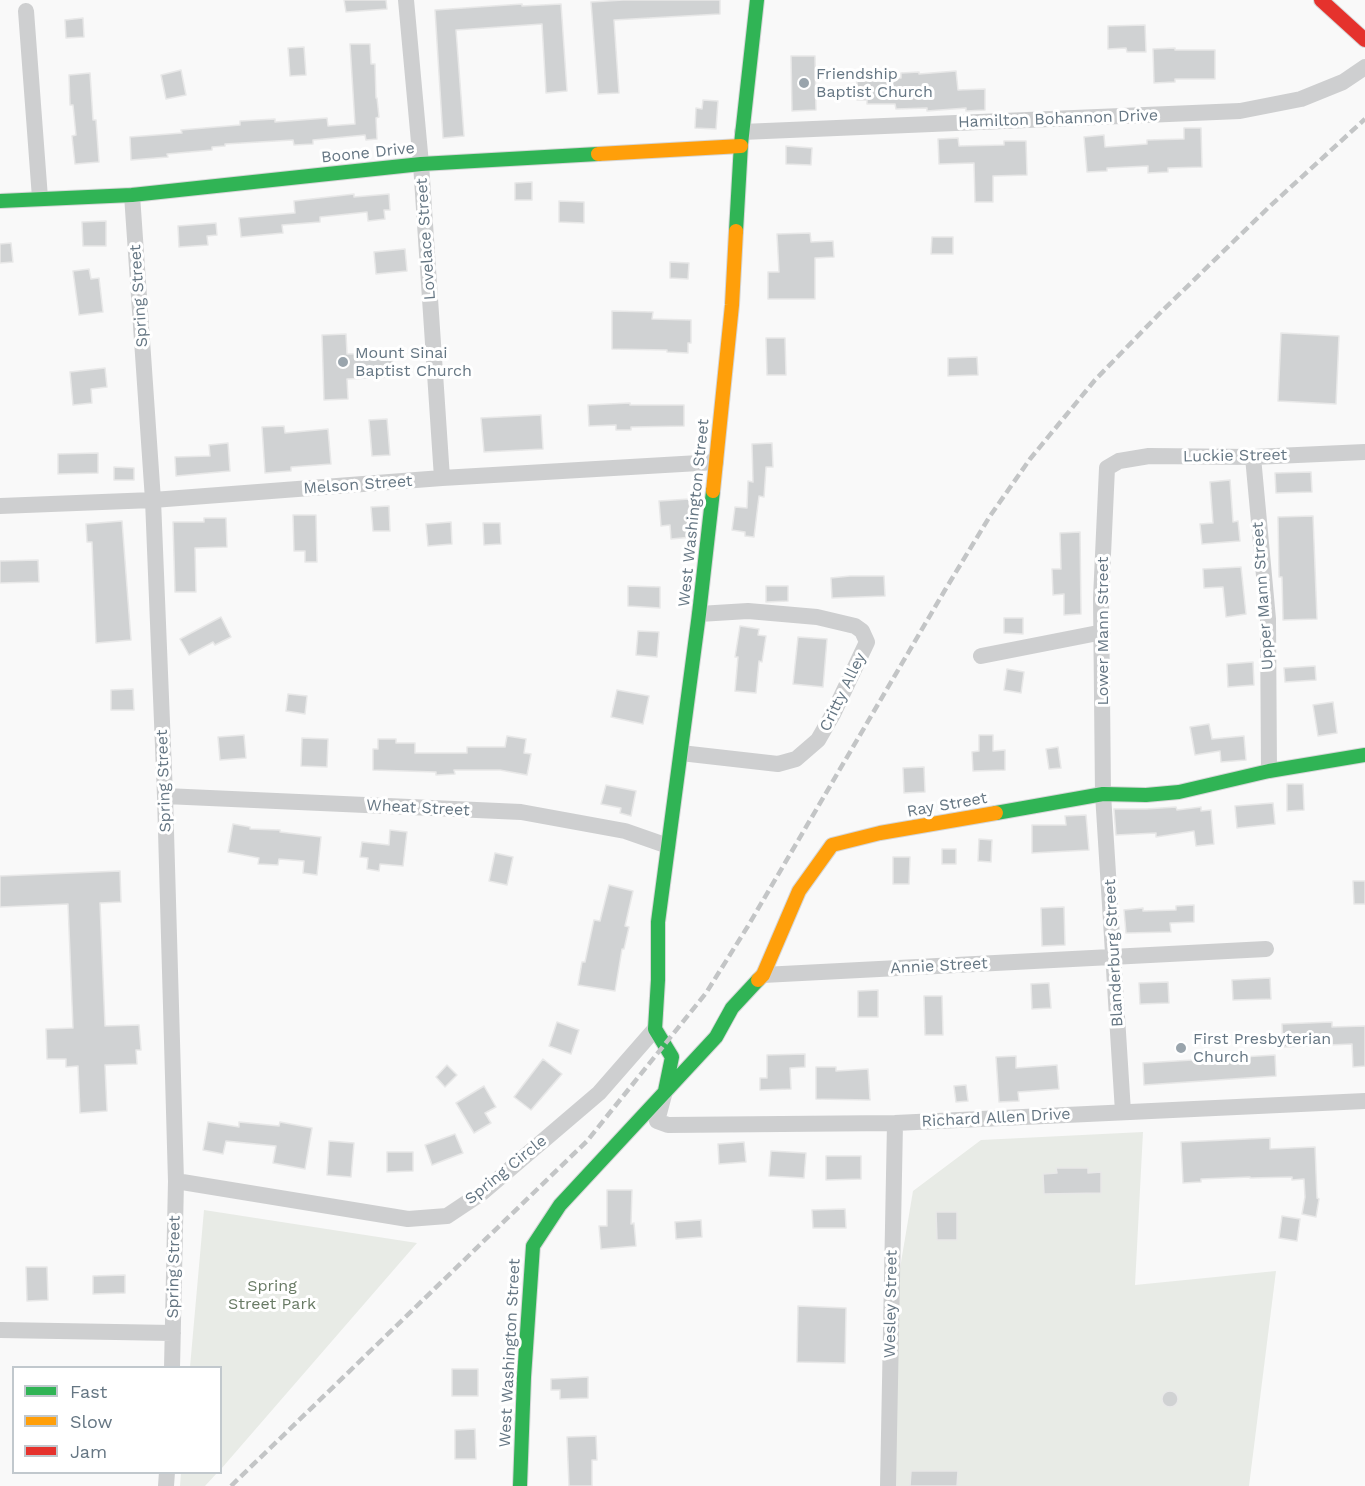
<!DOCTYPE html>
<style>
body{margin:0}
#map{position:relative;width:1365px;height:1486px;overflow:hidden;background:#f9f9f9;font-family:"Work Sans",sans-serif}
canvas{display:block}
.legend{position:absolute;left:12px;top:1366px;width:210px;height:108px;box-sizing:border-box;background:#fff;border:2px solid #c1c8cd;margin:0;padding:8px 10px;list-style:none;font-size:18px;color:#657683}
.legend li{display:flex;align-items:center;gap:12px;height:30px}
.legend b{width:30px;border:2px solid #c1c8cd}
</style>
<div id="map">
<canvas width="1365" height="1486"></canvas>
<ul class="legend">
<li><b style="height:8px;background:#30b455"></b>Fast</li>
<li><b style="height:8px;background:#ff9f0a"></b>Slow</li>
<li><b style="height:8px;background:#e5322d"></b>Jam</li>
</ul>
</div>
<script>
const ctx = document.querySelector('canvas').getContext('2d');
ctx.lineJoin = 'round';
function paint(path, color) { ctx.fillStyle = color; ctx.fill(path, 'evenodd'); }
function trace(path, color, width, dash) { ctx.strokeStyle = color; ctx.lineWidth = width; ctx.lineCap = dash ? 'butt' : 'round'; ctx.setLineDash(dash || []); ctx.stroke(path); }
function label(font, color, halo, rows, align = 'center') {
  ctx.font = font + ' "Work Sans",sans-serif'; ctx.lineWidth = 6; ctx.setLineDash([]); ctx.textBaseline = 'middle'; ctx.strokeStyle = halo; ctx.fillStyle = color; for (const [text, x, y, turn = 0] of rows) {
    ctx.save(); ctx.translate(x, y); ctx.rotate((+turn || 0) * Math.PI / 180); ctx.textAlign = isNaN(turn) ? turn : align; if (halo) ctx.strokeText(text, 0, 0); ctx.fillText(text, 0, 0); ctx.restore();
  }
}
paint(new Path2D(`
 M1143 1132 1135 1285 1276 1271 1249 1486H887L896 1292 913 1191 981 1140Z
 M204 1210 417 1243 221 1469 220 1368 190 1367Z
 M181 1473V1472L217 1473 205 1486H180Z`), '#e8ebe6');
const building = new Path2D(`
 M344 0H386L387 9 346 12Z
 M623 0H720V14L614 20 619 93 598 94 591 2Z
 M522 4V6L561 4 567 91 546 93 542 24 456 30 464 136 443 138 435 10Z
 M83 18 84 37 66 38 65 20Z
 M1145 25 1146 52H1127L1126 48 1108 49V26Z
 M350 44H370L371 64H375L376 98H377L379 117 376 118 377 139 366 140 365 135 313 140V144L294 145 293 140 225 144V146L212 147V150L167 154 168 157 131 160 130 137 182 133 181 130 240 125V121L275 119V122L327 118 328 126 355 124Z
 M304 47 306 75 290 76 288 48Z
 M1175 48V50H1215V79H1175V82L1154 83 1153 49Z
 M791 56H815L816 110 792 111Z
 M181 70 186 95 166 99 161 75Z
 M956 71 958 90 985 89V110L966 111V108L927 111V108L896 109 895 104H867V100H857V78H901V73L919 72V74Z
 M90 73 93 120H96L99 162 75 164 72 136 76 135 73 105H70L69 75Z
 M703 100 718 101 716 129 695 128 696 108 702 109Z
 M1184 128H1201L1202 167 1168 168V172L1148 173V166L1107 168V171L1087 172 1084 137 1104 135 1105 147 1147 144V140L1184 139Z
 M958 138 959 146 1004 145V141H1026L1027 175 993 176V202H975L974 163 939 164 938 139Z
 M786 146 812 148 811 165 786 164Z
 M532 182V200H515V183Z
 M354 194V197L389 194 390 210H384L385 219 368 221 367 212 320 217V222L282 225 283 233 241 237 239 218 295 213 294 201Z
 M559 201 584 202V223L559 222Z
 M106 221V246H83L82 222Z
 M216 223 217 235 207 236 208 245 179 247 178 226Z
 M810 233 811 242 833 241 834 257 815 258V299H768V272H779L777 234Z
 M932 237H953V254H931Z
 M11 243 13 262 0 263V244Z
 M405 249 407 271 376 274 374 252Z
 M670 262 689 263 688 279 670 278Z
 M89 269 91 279 99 278 103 312 79 315 73 271Z
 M612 311 653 312 652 319 691 320V343H688V353L667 352V350L612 349Z
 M1281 333 1339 336 1336 404 1278 401Z
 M346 334 347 354 392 353 393 377 347 379 348 399 324 400 322 335Z
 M766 338H785L786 375H767Z
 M977 357 978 375 948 376V358Z
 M105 368 107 387 91 389 92 403 73 405 70 372Z
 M630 403V405H684V426L631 427V430H616V425L589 426 588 405Z
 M541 415 543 449 484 452 481 418Z
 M387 419 390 455 372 456 369 420Z
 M284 426 285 433 328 429 331 464 291 467V471L265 473 262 427Z
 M228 443 230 471 176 476 175 457 210 456 209 445Z
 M772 443 773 467H766L764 497 759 496 754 537 745 536V532L732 530 735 507 747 508 748 481 753 482 752 444Z
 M98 453V473L58 474V454Z
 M114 467 134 468V480H114Z
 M1311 472 1312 492 1276 493 1275 473Z
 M1230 480 1233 522 1238 521 1240 541 1202 544 1200 524 1213 523 1210 482Z
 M689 499 692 537 671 539 670 525 661 526 659 501Z
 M389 506 390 531H373L371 507Z
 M293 515H316L317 562H305V551H294Z
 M1313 516 1317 619 1283 620 1282 577H1279L1278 517Z
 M204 518H226L227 547 195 548 196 592H175L173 522H204Z
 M122 521 131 640 96 643 92 542H87L86 524Z
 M451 522 452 544 428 546 426 524Z
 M483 523H500L501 544 484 545Z
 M1080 532 1081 614 1064 615V594L1053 595 1052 569H1061L1060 533Z
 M38 560 39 582 0 583V561Z
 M1241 567 1246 614 1226 617 1223 587 1204 588 1203 569Z
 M850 576H884L885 596 832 598 831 578Z
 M628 586 660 587V608L628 606Z
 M766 586H788V601L766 602Z
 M221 617 231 637 215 645 213 642 189 655 180 639Z
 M1004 618H1023V634L1004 633Z
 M740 626 759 629 758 635 766 636 762 662 759 661 756 693 735 691 738 657H735Z
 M638 631 659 632 657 657 636 655Z
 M798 637 827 639 823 687 793 684Z
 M1253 662 1254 685 1228 687 1227 664Z
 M1315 666 1316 680 1285 682 1284 668Z
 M1007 669 1024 672 1021 693 1004 690Z
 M133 689 134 710H111V690Z
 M617 690 649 696 643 724 611 717Z
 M288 694 307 696 305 714 286 711Z
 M1333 702 1337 733 1318 736 1313 705Z
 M1209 724 1212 739 1244 736 1246 760 1221 762 1220 751 1195 755 1190 727Z
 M244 735 246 758 220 760 218 737Z
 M979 735H993V751L1005 750V770L973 771 972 752 979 751Z
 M507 736 526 739 524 753 531 754 527 775 500 770H454L455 774 436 775V772L373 770V749H378V739H396V743H415V753H467V747H505Z
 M302 738 328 739 327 767 301 766Z
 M1058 747 1061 768 1049 769 1046 749Z
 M924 767 925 792 904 793 903 768Z
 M1287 784H1303L1304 810 1287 811Z
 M606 785 636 791 631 816 620 813 621 808 601 804Z
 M1273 803 1275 824 1237 828 1235 806Z
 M1176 807 1177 810 1201 807V811L1211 810 1214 844 1196 846 1194 831 1156 837V833L1116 835 1114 809H1146Z
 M1086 815 1089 850 1032 853V825H1066L1065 816Z
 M233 824 250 827V829L280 830V832L321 837 317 875 303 873 304 861 279 859 278 865 258 864 259 858 228 852Z
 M390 830 407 832 403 866 380 864 379 871 367 869 368 858 360 857 362 842 389 845Z
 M979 839 992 840 991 862 978 861Z
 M942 849H956V864H942Z
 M495 853 513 857 507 885 489 881Z
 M893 857H910L909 884H893Z
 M120 871 121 902 100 903 105 1026 139 1025 141 1050H136L137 1064 105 1065 107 1111 80 1113 78 1066 66 1067V1059H47L46 1029 73 1028 68 904 0 907V876Z
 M1353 881H1365V904H1354Z
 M609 885 633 891 625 926 629 927 624 949H622L615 991 578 985 582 962H585L594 920 600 921Z
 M1194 905V922L1170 923 1171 932 1126 933 1124 910 1143 908V911L1176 910V906Z
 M1064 907 1065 945 1042 946 1041 908Z
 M1270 978 1271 999 1233 1000 1232 980Z
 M1168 982 1169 1003 1140 1004 1139 983Z
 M1049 983 1051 1008 1032 1009 1031 984Z
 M878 990V1017H858V991Z
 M924 996H942L943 1035H925Z
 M557 1022 579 1030 571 1054 549 1046Z
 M1332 1022V1027L1365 1026V1066L1353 1067 1352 1044 1283 1047 1282 1024Z
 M805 1054V1067L790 1068 791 1089 760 1090V1078H767V1055Z
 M1275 1055 1276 1076 1144 1085 1143 1063Z
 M1016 1056V1068L1057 1065 1059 1089 1018 1092 1019 1101 999 1102 996 1057Z
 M543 1059 562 1074 531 1110 514 1097Z
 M447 1065 457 1075 445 1087 436 1077Z
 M816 1067H836V1071L868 1069 870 1100 816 1099Z
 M966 1085 968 1101 956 1102 954 1086Z
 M484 1086 496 1107 485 1113 491 1123 474 1133 456 1103Z
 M208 1122 239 1127V1122L279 1126 280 1122 312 1128 305 1169 273 1163 276 1146 226 1141 223 1154 203 1150Z
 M455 1134 463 1153 432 1165 425 1145Z
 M1270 1138V1149L1315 1147 1317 1198 1319 1199 1316 1217 1302 1214 1305 1197 1304 1179 1292 1180V1177L1250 1178V1177L1201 1179V1182L1183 1183 1181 1142Z
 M329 1141 354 1143 351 1177 327 1175Z
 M744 1142 746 1162 719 1164 718 1144Z
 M771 1151 806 1153 804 1178 769 1176Z
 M387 1152H413V1171L387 1172Z
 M826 1156H861V1179L826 1180Z
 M1056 1168H1088V1173L1101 1172V1193L1044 1194 1043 1174 1057 1173Z
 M607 1190H632L631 1224 634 1223 636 1246 601 1249 599 1226H607Z
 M845 1209 846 1228H813L812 1210Z
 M936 1212H957V1240H937Z
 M1282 1216 1300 1219 1297 1241 1279 1238Z
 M701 1220 702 1237 676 1239 675 1222Z
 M26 1267H47L48 1300 27 1301Z
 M125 1275V1293L93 1294V1276Z
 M798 1306 846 1308 845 1363 797 1362Z
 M452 1369H478V1396H452Z
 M588 1377V1398L560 1399V1390H551V1379Z
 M1162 1399a8 8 0 1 1 16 0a8 8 0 1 1-16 0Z
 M475 1429 476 1459H455V1430Z
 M596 1436 597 1460H592V1486H569L567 1437Z
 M911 1471H958L957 1486H910Z`);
paint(building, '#d0d2d3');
trace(building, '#e8e8e8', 1.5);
const fast = new Path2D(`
 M0 201 132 195 421 164 598 154
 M736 231 741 144 757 0
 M996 813 1103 794 1146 795 1179 792 1269 771 1365 755
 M665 1091 672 1057 655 1029 658 980V922L699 614 713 491
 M520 1486 524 1377 533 1246 560 1205 716 1037 732 1008 758 980`);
const slow = new Path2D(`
 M598 154 741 146
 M713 491 732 305 736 231
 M758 980 763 975 799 891 832 845 880 833 996 813`);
const jam = new Path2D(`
 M1321 0 1365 40`);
trace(fast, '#d5d6d7', 16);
trace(slow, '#d5d6d7', 16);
trace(jam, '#d5d6d7', 16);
trace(new Path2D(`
 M406 0 421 164 442 478
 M26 11 40 198
 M742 132 1240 111 1301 99 1343 82 1365 67
 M132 195 153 500 165 796 176 1181 172 1368
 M1253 457 1268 619 1269 771
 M0 506 153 500 442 478 716 462
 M981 656 1103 632
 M681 753 778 764 796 759 818 740 833 714 867 642 862 631 855 626 817 617 748 611 699 614
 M165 796 521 812 625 831 668 846
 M763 975 1266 949
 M664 1095 657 1121 668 1125 895 1123 1365 1101
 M1123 1112 1103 794 1101 598 1107 468 1119 461 1149 456 1253 457 1365 452
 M176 1181 408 1219 447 1216 483 1192 599 1093 655 1029
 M0 1330 173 1333
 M166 1486 167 1472
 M888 1486 895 1123`), '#cecfd0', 16);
trace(fast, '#30b455', 14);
trace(slow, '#ff9f0a', 14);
trace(jam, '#e5322d', 14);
trace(new Path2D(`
 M231 1486 587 1141 706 993 748 926 945 590 990 516 1030 459 1095 380 1161 312 1269 207 1365 119`), '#c3c5c6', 4.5, [9, 4.5]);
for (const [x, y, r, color] of [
 [804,83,6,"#99a4ac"],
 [343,362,6,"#99a4ac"],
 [1181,1048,6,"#99a4ac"]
]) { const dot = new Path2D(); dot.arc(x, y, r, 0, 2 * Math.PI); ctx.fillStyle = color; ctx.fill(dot); trace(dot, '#fff', 2); }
label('16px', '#657683', '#fff', [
 ["Friendship",816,74],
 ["Baptist Church",816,92],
 ["Mount Sinai",355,353],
 ["Baptist Church",355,371],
 ["First Presbyterian",1193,1039],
 ["Church",1193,1057]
], 'left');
label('16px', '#657683', '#fff', [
 ["Hamilton Bohannon Drive",1058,119,-2],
 ["Boone Drive",368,153,-6],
 ["Lovelace Street",426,239,-94],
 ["Spring Street",139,296,-94],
 ["Luckie Street",1235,456,-1],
 ["Melson Street",358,485,-4],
 ["West Washington Street",694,513,-84],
 ["Upper Mann Street",1263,596,-94],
 ["Lower Mann Street",1103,631,-90],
 ["Critty Alley",843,692,-64],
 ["Spring Street",164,781,-92],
 ["Ray Street",947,805,-10],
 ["Wheat Street",418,808,3],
 ["Blanderburg Street",1114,953,-93],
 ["Annie Street",939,966,-3],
 ["Richard Allen Drive",996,1118,-3],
 ["Spring Circle",506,1170,-39],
 ["Spring Street",174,1267,-89],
 ["Wesley Street",891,1304,-89],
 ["West Washington Street",510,1353,-87]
]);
label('16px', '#687a64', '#fff', [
 ["Spring",272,1286],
 ["Street Park",272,1304]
]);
</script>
